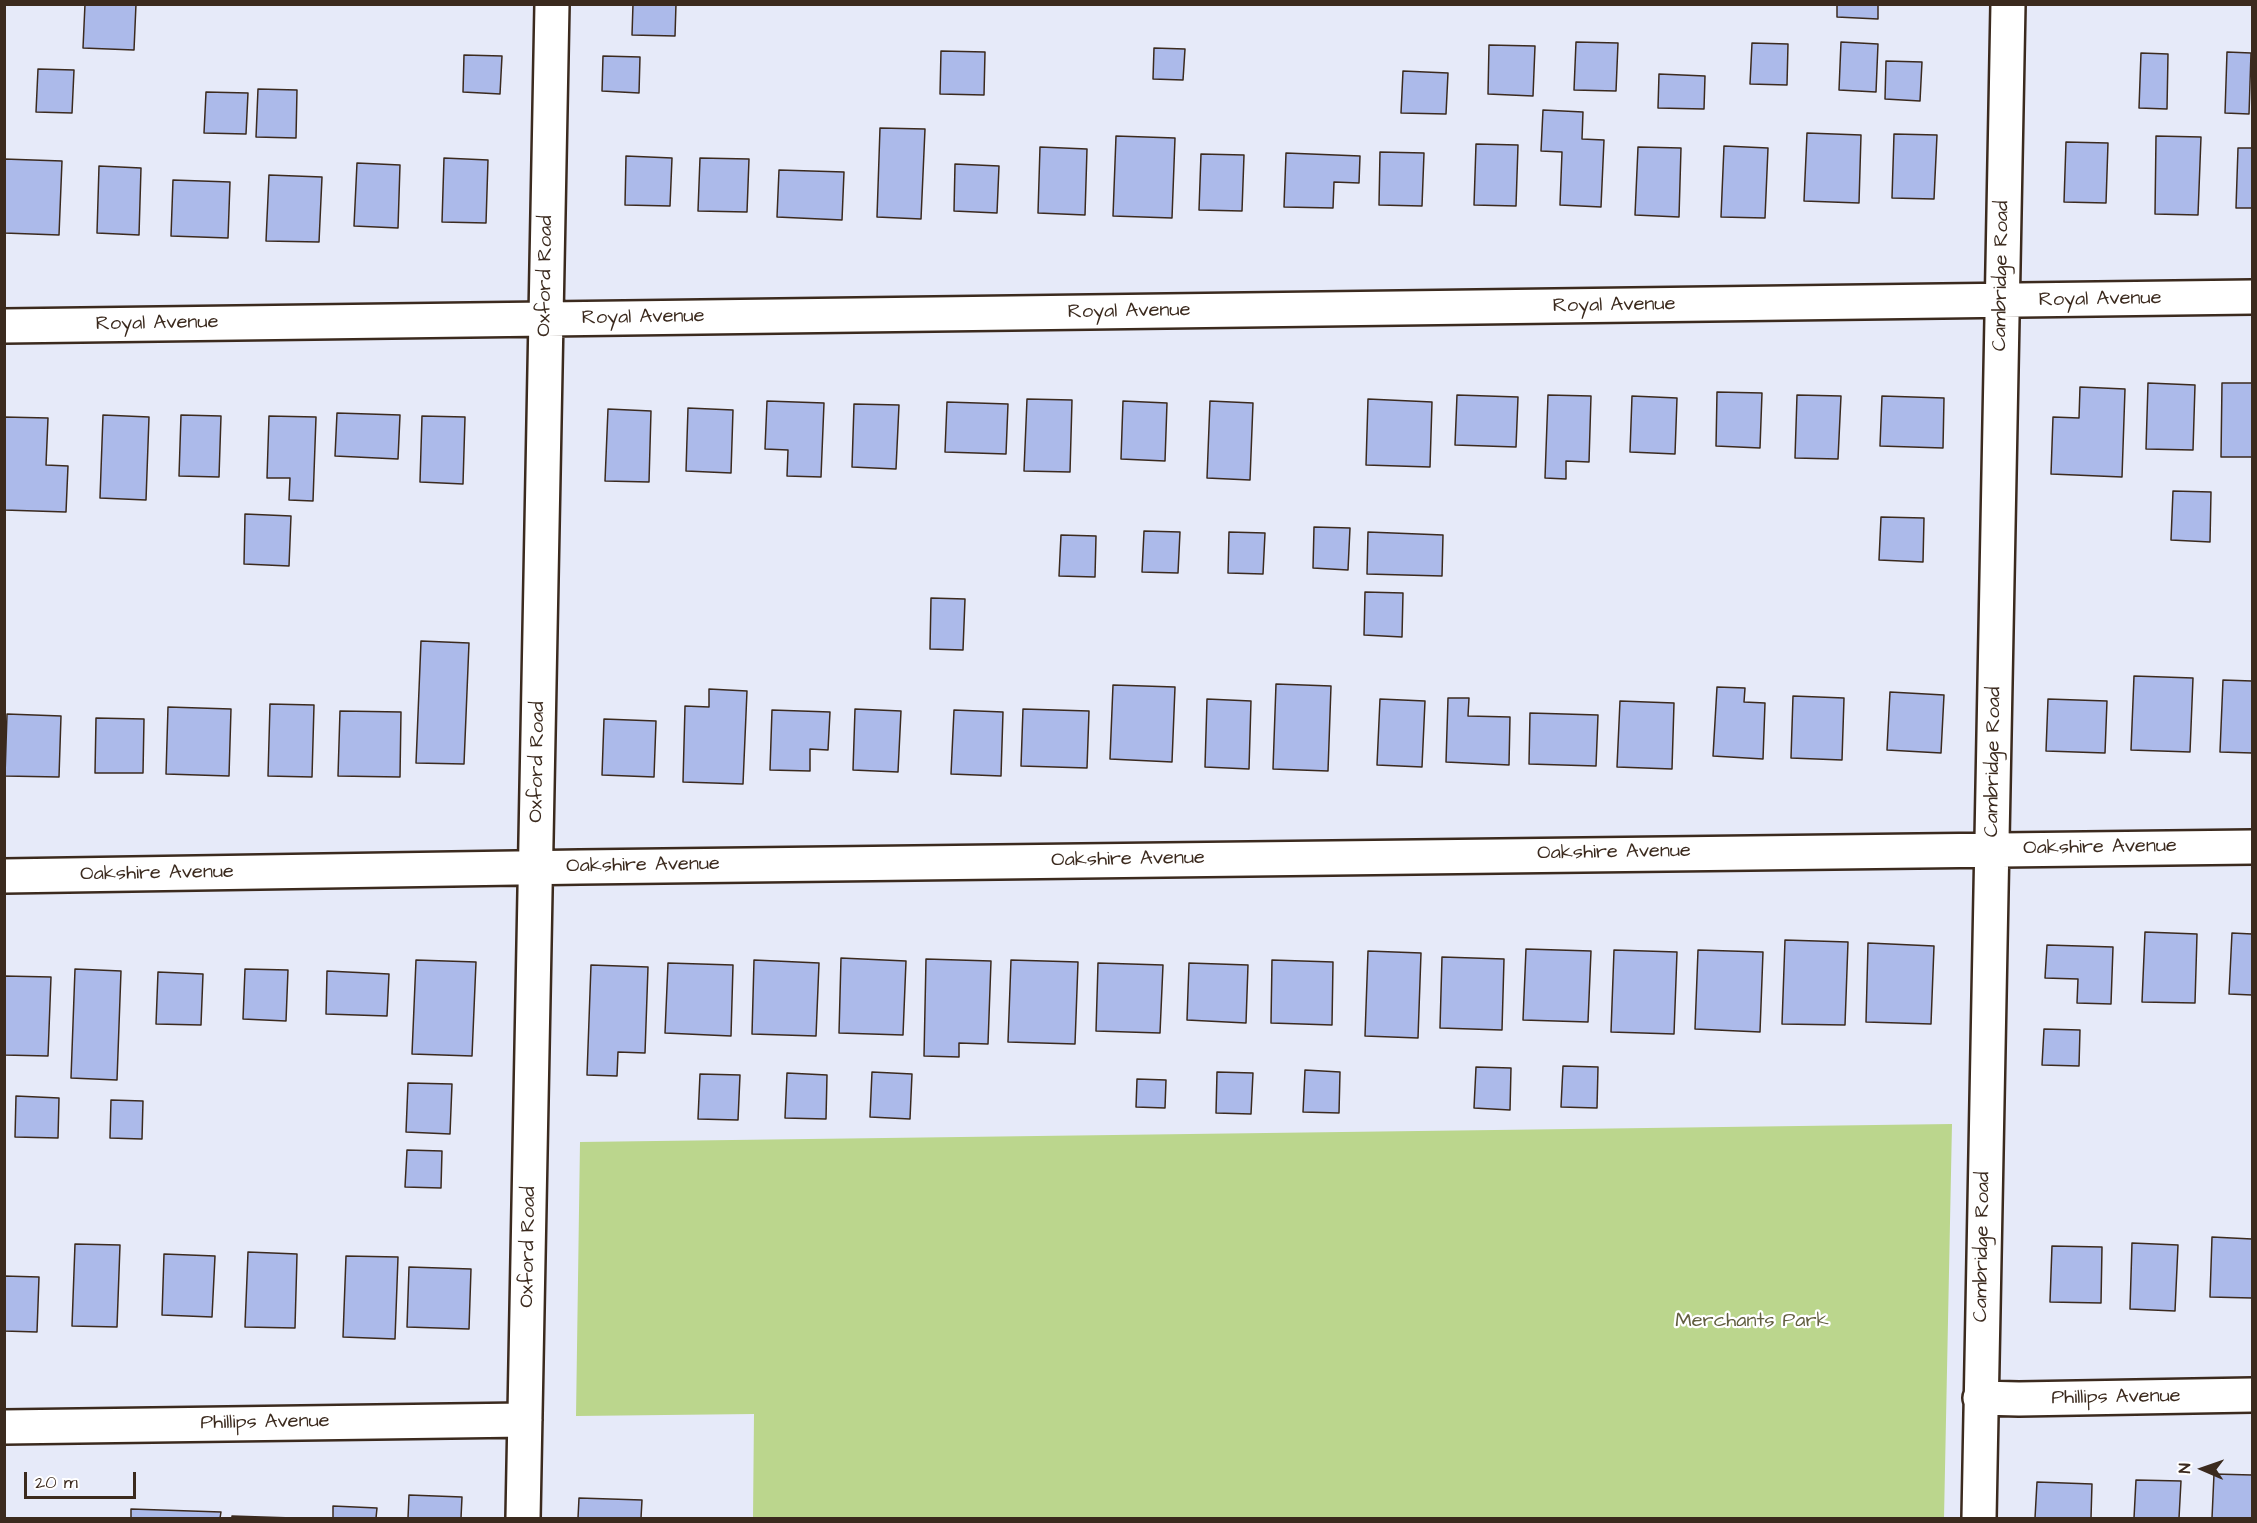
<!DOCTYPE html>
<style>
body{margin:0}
#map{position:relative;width:2257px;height:1523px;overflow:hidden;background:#e6eaf9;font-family:"Architects Daughter",sans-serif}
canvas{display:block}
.frame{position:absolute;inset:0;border:6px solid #3b2a1e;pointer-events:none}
.north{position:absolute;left:2173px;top:1439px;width:60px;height:60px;-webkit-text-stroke:4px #fff;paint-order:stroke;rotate:272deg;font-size:16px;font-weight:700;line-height:24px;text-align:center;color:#3b2a1e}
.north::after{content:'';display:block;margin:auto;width:21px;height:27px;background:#3b2a1e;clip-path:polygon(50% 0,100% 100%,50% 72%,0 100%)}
.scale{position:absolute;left:24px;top:1472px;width:112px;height:27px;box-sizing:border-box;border:3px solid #3b2a1e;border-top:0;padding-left:8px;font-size:18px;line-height:21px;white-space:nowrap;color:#3b2a1e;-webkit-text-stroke:4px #fff;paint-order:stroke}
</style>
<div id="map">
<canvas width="2257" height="1523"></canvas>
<div class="frame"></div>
<div class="north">N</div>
<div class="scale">20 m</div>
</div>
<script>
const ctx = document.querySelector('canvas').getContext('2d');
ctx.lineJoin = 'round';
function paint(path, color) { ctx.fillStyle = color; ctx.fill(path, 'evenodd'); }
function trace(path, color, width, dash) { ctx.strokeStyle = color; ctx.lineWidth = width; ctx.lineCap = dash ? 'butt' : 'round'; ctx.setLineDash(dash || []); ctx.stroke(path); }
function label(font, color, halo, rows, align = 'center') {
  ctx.font = font + ' "Architects Daughter",sans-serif'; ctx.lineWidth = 4.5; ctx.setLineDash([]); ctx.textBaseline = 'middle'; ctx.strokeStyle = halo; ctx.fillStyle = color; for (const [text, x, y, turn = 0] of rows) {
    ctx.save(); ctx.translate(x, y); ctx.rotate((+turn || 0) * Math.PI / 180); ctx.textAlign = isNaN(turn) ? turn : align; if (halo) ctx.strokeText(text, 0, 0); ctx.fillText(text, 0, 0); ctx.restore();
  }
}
paint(new Path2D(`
 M1952 1124 1944 1518H753L754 1414 576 1416 580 1142Z`), '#bbd68d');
const building = new Path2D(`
 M85 4H136L134 50 83 48Z
 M633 4H676L675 36 632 35Z
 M1837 4H1878V19L1837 17Z
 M1576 42 1618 43 1616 91 1574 90Z
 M1841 42 1878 44 1876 92 1839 90Z
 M1752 43 1788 44 1787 85 1750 84Z
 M1489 45 1535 46 1533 96 1488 94Z
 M1154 48 1185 49 1183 80 1153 79Z
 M941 51 985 52 984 95 940 94Z
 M2227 52 2251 53 2249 114 2225 113Z
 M2141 53 2168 54 2167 109 2139 108Z
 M464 55 502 56 500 94 463 92Z
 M603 56 640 57 639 93 602 91Z
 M1886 61 1922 62 1920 101 1885 99Z
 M38 69 74 70 72 113 36 112Z
 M1403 71 1448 73 1446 114 1401 113Z
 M1659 74 1705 76 1704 109 1658 108Z
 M258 89 297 90 296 138 256 137Z
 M206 92 248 93 246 134 204 133Z
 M1543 110 1583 112 1582 139 1604 140 1601 207 1560 205 1562 152 1541 151Z
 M880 128 925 129 921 219 877 217Z
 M1807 133 1861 135 1859 203 1804 201Z
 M1894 134 1937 135 1934 199 1892 198Z
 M1116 136 1175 138 1172 218 1113 216Z
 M2156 136 2201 137 2198 215 2155 214Z
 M2066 142 2108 143 2106 203 2064 202Z
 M1476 144 1518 145 1516 206 1474 205Z
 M1724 146 1768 148 1765 218 1721 217Z
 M1040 147 1087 149 1085 215 1038 213Z
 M1638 147 1681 148 1679 217 1635 215Z
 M2238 148H2252V208H2236Z
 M1380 152 1424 153 1422 206 1379 205Z
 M1286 153 1360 156 1359 183 1334 182 1333 208 1284 207Z
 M1201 154 1244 155 1242 211 1199 210Z
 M626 156 672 158 670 206 625 205Z
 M444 158 488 160 486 223 442 222Z
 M700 158 749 159 747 212 698 211Z
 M4 159 62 161 59 235 4 233Z
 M357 163 400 165 398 228 354 226Z
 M955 164 999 166 997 213 954 211Z
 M99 166 141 168 139 235 97 233Z
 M779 170 844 172 842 220 777 217Z
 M269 175 322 177 319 242 266 241Z
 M173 180 230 182 228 238 171 236Z
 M2148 383 2195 385 2193 450 2146 449Z
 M2222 383H2252V457H2221Z
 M2080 387 2125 389 2122 477 2051 474 2053 417 2079 418Z
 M1717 392 1762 393 1760 448 1716 446Z
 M1457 395 1518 397 1516 447 1455 445Z
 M1548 395 1591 396 1589 462 1566 461V479L1545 478Z
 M1797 395 1841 396 1838 459 1795 458Z
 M1632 396 1677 398 1675 454 1630 452Z
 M1882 396 1944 398 1943 448 1880 446Z
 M1027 399 1072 400 1070 472 1024 471Z
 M1368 399 1432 402 1430 467 1366 465Z
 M767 401 824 403 821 477 787 476 788 450 765 449Z
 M1123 401 1167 403 1165 461 1121 459Z
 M1210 401 1253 403 1250 480 1207 478Z
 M947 402 1008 404 1006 454 945 452Z
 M854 404 899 405 896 469 852 467Z
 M688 408 733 410 731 473 686 471Z
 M608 409 651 411 649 482 605 481Z
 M337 413 400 415 398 459 335 456Z
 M103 415 149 417 146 500 100 498Z
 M181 415 221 416 219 477 179 476Z
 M269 416 316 417 313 501 289 500 290 478H267Z
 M422 416 465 417 463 484 420 482Z
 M4 417 48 418 46 465 68 466 66 512 4 510Z
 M2173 491 2211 492 2210 542 2171 540Z
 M245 514 291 516 289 566 244 564Z
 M1881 517 1924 518 1923 562 1879 560Z
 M1314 527 1350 528 1348 570 1313 568Z
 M1144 531 1180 532 1178 573 1142 572Z
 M1229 532 1265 533 1263 574 1228 573Z
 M1368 532 1443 535 1442 576 1367 574Z
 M1061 535 1096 536 1095 577 1059 576Z
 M1365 592 1403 593 1402 637 1364 635Z
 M931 598 965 599 963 650 930 649Z
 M421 641 469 643 464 764 416 763Z
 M2134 676 2193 678 2190 752 2131 750Z
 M2223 680 2252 681V753L2220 752Z
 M1276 684 1331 686 1328 771 1273 769Z
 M1113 685 1175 687 1172 762 1110 759Z
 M1717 687 1745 688 1744 702 1765 703 1763 759 1713 756Z
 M709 689 747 691 743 784 683 782 685 706 709 707Z
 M1890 692 1944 695 1941 753 1887 750Z
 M1793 696 1844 698 1842 760 1791 758Z
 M1448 698H1469L1468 716 1510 717 1509 765 1446 762Z
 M1207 699 1251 701 1249 769 1205 767Z
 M1380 699 1425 701 1422 767 1377 765Z
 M2048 699 2107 701 2105 753 2046 751Z
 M1620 701 1674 703 1672 769 1617 767Z
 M270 704 314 705 312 777 268 776Z
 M168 707 231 709 229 776 166 774Z
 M855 709 901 711 898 772 853 770Z
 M1023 709 1089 711 1087 768 1021 766Z
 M772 710 830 712 828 750 810 749V771L770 770Z
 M954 710 1003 712 1001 776 951 774Z
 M340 711 401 712 400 777 338 776Z
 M1530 713 1598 715 1596 766 1529 764Z
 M7 714 61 716 59 777 5 776Z
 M96 718 144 719 143 773H95Z
 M604 719 656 721 654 777 602 775Z
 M2145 932 2197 934 2195 1003 2142 1002Z
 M2232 933 2252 934V995L2229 994Z
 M1785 940 1848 942 1845 1025 1782 1024Z
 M1868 943 1934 946 1931 1024 1866 1022Z
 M2047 945 2113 947 2111 1004 2077 1003 2078 979 2045 978Z
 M1526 949 1591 951 1588 1022 1523 1020Z
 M1614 950 1677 952 1674 1034 1611 1032Z
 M1698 950 1763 952 1760 1032 1695 1029Z
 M1368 951 1421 953 1418 1038 1365 1036Z
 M1442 957 1504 959 1502 1030 1440 1028Z
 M841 958 906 961 903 1035 839 1033Z
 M926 959 991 961 988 1044 959 1043V1057L924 1056Z
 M416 960 476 962 472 1056 412 1054Z
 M754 960 819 963 816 1036 752 1034Z
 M1011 960 1078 962 1075 1044 1008 1042Z
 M1272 960 1333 962 1332 1025 1271 1023Z
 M668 963 733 965 731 1036 665 1033Z
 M1098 963 1163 965 1160 1033 1096 1031Z
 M1189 963 1248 965 1246 1023 1187 1020Z
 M591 965 648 967 645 1053 618 1052 617 1076 587 1075Z
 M75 969 121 971 117 1080 71 1078Z
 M245 969 288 970 286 1021 243 1019Z
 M327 971 389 974 387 1016 326 1014Z
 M158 972 203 974 201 1025 156 1024Z
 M4 976 51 977 48 1056 4 1055Z
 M2044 1029 2080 1030 2079 1066 2042 1065Z
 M1563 1066 1598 1067 1597 1108 1561 1107Z
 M1476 1067 1511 1068 1510 1110 1474 1108Z
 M1305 1070 1340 1072 1339 1113 1303 1112Z
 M872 1072 912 1074 910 1119 870 1117Z
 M1217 1072 1253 1073 1251 1114 1216 1113Z
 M787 1073 827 1075 826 1119 785 1118Z
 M700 1074 740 1075 738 1120 698 1119Z
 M1137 1079 1166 1080 1165 1108 1136 1107Z
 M408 1083 452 1084 450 1134 406 1132Z
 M16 1096 59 1098 58 1138 15 1137Z
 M111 1100 143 1101 142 1139 110 1138Z
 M407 1150 442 1151 441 1188 405 1187Z
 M2212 1237 2252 1239V1298L2210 1297Z
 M2132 1243 2178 1245 2175 1311 2130 1309Z
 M75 1244 120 1245 117 1327 72 1326Z
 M2052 1246 2102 1247 2101 1303 2050 1302Z
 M248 1252 297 1254 295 1328 245 1327Z
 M164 1254 215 1256 212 1317 162 1315Z
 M346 1256 398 1257 395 1339 343 1337Z
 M409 1267 471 1269 469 1329 407 1327Z
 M4 1276 39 1277 37 1332 4 1331Z
 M2214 1474 2252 1475V1518H2212Z
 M2136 1480 2181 1481 2179 1518H2134Z
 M2037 1482 2092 1484 2091 1518H2035Z
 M409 1495 462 1497 461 1518H408Z
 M579 1498 642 1500 641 1518H578Z
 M333 1506 377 1508 376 1518H333Z
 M131 1509 221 1512 220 1518H131Z
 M232 1516 293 1518H232Z`);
paint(building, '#acbaea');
trace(building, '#3b2a1e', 1.5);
const street = new Path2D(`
 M4 326 2252 297
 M4 876 580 867 2252 847
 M1980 1398 2019 1399 2252 1395
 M4 1427 525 1420
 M523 1518 552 4
 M1979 1518 2008 4`);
trace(street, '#3b2a1e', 38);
trace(street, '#fff', 33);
label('20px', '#3b2a1e', '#fff', [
 ["Oxford Road",546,276,-89],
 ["Cambridge Road",2002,276,-89],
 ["Royal Avenue",2100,300,-1],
 ["Royal Avenue",1614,306,-1],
 ["Royal Avenue",1129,312,-1],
 ["Royal Avenue",643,318,-1],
 ["Royal Avenue",157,324,-1],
 ["Oxford Road",538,762,-89],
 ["Cambridge Road",1994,762,-89],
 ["Oakshire Avenue",2100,848,-1],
 ["Oakshire Avenue",1614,853,-1],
 ["Oakshire Avenue",1128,860,-1],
 ["Oakshire Avenue",643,866,-1],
 ["Oakshire Avenue",157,874,-1],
 ["Oxford Road",529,1247,-89],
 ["Cambridge Road",1983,1247,-89],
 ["Phillips Avenue",2116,1398,-1],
 ["Phillips Avenue",265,1423,-1]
]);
label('20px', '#615e3f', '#fff', [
 ["Merchants Park",1752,1322]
]);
</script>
